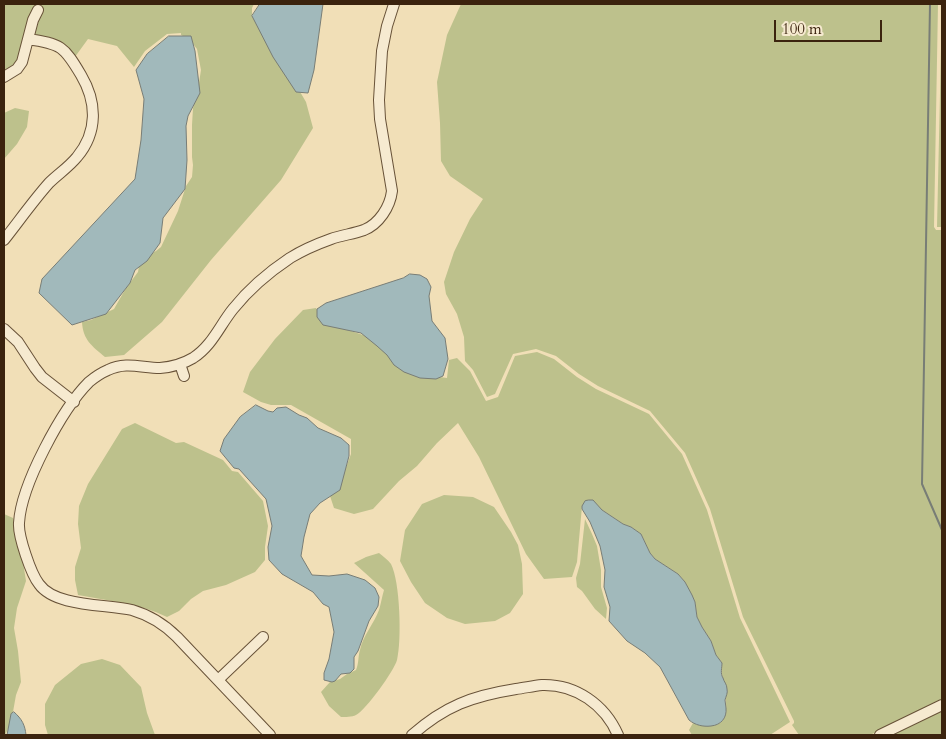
<!DOCTYPE html>
<style>
body{margin:0}
#map{position:relative;width:946px;height:739px;overflow:hidden;background:#f1dfb7;font-family:Cardo,serif}
canvas{display:block}
.frame{position:absolute;inset:0;border:5px solid #3b230e;pointer-events:none}
.scale{position:absolute;left:774px;top:20px;width:108px;height:22px;box-sizing:border-box;border:2px solid #3b230e;border-top:0;padding-left:6px;font-size:15px;line-height:18px;white-space:nowrap;color:#3b230e;-webkit-text-stroke:4px #f6ead0;paint-order:stroke}
</style>
<div id="map">
<canvas width="946" height="739"></canvas>
<div class="frame"></div>
<div class="scale">100 m</div>
</div>
<script>
const ctx = document.querySelector('canvas').getContext('2d');
ctx.lineJoin = 'round';
function paint(path, color) { ctx.fillStyle = color; ctx.fill(path, 'evenodd'); }
function trace(path, color, width, dash) { ctx.strokeStyle = color; ctx.lineWidth = width; ctx.lineCap = dash ? 'butt' : 'round'; ctx.setLineDash(dash || []); ctx.stroke(path); }
paint(new Path2D(`
 M4 4H254L252 8V16L292 78 306 102 313 128 281 180 211 260 162 322 124 355 105 357C92 346 83 340 82 322L91 320 114 309 126 288 138 272 140 260 156 251 161 247 178 211 186 186 192 177 193 165 192 157V125L193 108 198 89 201 70 197 49 189 39 181 35V33L167 34 145 51 134 67 117 46 88 39 72 61 63 51 30 37 23 61 4 79Z
 M461 4H938L934 227 936 230H942V701L870 735H799L792 725 794 723V721L743 617 710 509 685 453 650 411 598 386 579 374 556 356 536 349 513 354 495 394 487 397 473 370 465 361 464 337 457 314 446 294 444 282 454 252 470 219 483 199 450 176 441 161 440 123 437 82 447 35Z
 M942 4V227H937Z
 M15 108 29 111 27 127 17 144 4 159V113Z
 M316 308 322 318 345 329 369 337 432 376 447 378 449 360 457 358 470 371 486 401 498 397 515 356 537 352 554 359 577 377 596 389 649 414 682 454 707 510 740 618 790 722 770 735H692L689 730 693 723C699 725 703 725 709 725 713 725 717 725 720 723 732 715 723 686 722 674 721 670 722 666 722 663L716 655 711 641 702 627 697 617 695 602 685 582 678 574 655 559 650 553 641 534 631 527 623 524 602 510 595 503 582 506 577 562 572 577 544 579 526 554 479 457 458 423 437 443 417 466 399 481 373 509 354 514 334 508 329 493 341 481 351 454V439L291 405H271L261 402 243 392 250 372 275 339 303 310Z
 M135 423 176 443 184 442 223 460 232 471 238 472 263 501 268 526 265 547V560L255 572 226 585 203 591 191 599 179 611 167 617C139 603 108 601 78 595L75 580V567L81 548 78 524 79 506 88 484 122 429Z
 M444 495 473 497 494 507 511 532 518 545 522 564 523 594 510 613 495 621 465 624 447 618 425 603 411 582 400 561 405 530 422 504Z
 M4 514 13 518 19 537 26 581 17 608 14 628 18 651 21 682 16 695 11 723 5 735H4Z
 M585 519 592 534 597 546 601 570V587L607 608 606 619 595 609 582 591 577 587 576 578 580 564Z
 M379 553C383 556 388 560 391 564 400 581 402 640 397 660 394 671 366 710 356 715 352 717 345 717 341 717L329 706 321 692 330 682 340 679 347 674 356 670C359 663 358 656 360 650 363 635 374 624 379 610 381 603 382 597 384 590L354 563 366 557Z
 M102 659 120 665 141 687 147 713 155 735H48L45 725V704L55 685 81 664Z
 M942 710V735H889Z`), '#bdc18c');
const water = new Path2D(`
 M260 4H323L314 70 308 93 296 92 273 57 252 16Z
 M169 36H191L195 51 200 93 188 116 186 126 187 160 185 189 163 218 160 243 147 261 135 270 130 283 106 314 72 325 39 293 42 279 135 179 141 140 144 99 136 70 147 54Z
 M410 274 420 275 427 279 431 287 429 296 432 321 445 338 448 359 443 376 436 379 420 378 404 372 394 365 387 355 377 346 361 333 323 325 317 317V309L326 303 403 278Z
 M256 405 268 411 273 412 277 408 286 407 299 415 307 418 318 428 341 438 349 445V456L340 490 320 503 310 514 304 537 301 556 312 575 329 576 347 574 365 580 375 588 379 597 378 606 369 621 358 651 354 657V669L350 673 341 674 335 681 332 682 324 680V673L329 659 334 632 329 607 323 604 313 592 282 574 269 560 268 547 272 526 266 499 239 469 234 468 220 451 224 439 240 417Z
 M589 500H593L602 510 623 524 631 527 641 534 650 553 655 559 678 574 685 582 692 595 695 602 697 617 702 627 711 641 716 655 722 663C722 668 720 673 723 678 724 682 727 684 727 689 728 693 726 696 725 700 725 703 726 705 726 708 727 718 721 725 711 726 703 727 695 725 689 720L660 667 645 653 627 641 609 621 610 607 604 587 605 570 600 546 590 522 582 509V506L585 501Z
 M14 712C22 719 25 725 26 735H7L11 714Z`);
paint(water, '#a1b9bb');
trace(water, '#787d76', 1);
trace(new Path2D(`
 M930 4 922 484 942 530`), '#787d76', 2);
const minor = new Path2D(`
 M4 77 17 69 22 62 33 20 38 10
 M4 240C19 221 33 201 49 183 58 174 69 167 77 157 98 132 97 102 81 75 64 46 61 44 28 39
 M4 329 18 342 35 368 42 377 74 402
 M180 364 184 376
 M218 680 263 637
 M270 735 177 637C164 624 149 615 132 610 106 604 55 607 39 584 31 574 18 536 19 523 21 485 62 409 89 382 95 377 101 373 108 370 126 361 142 368 160 368 172 367 183 364 193 358 212 346 220 325 233 309 249 289 269 272 290 258 303 250 317 244 331 239 342 235 353 234 364 230 379 224 390 207 392 191L380 119 379 100 382 51 387 26 394 4
 M412 735C445 706 472 696 516 689 524 688 533 686 542 685 576 684 605 705 618 735
 M880 735 942 705`);
trace(minor, '#685238', 12);
trace(minor, '#f6ead0', 10);
</script>
